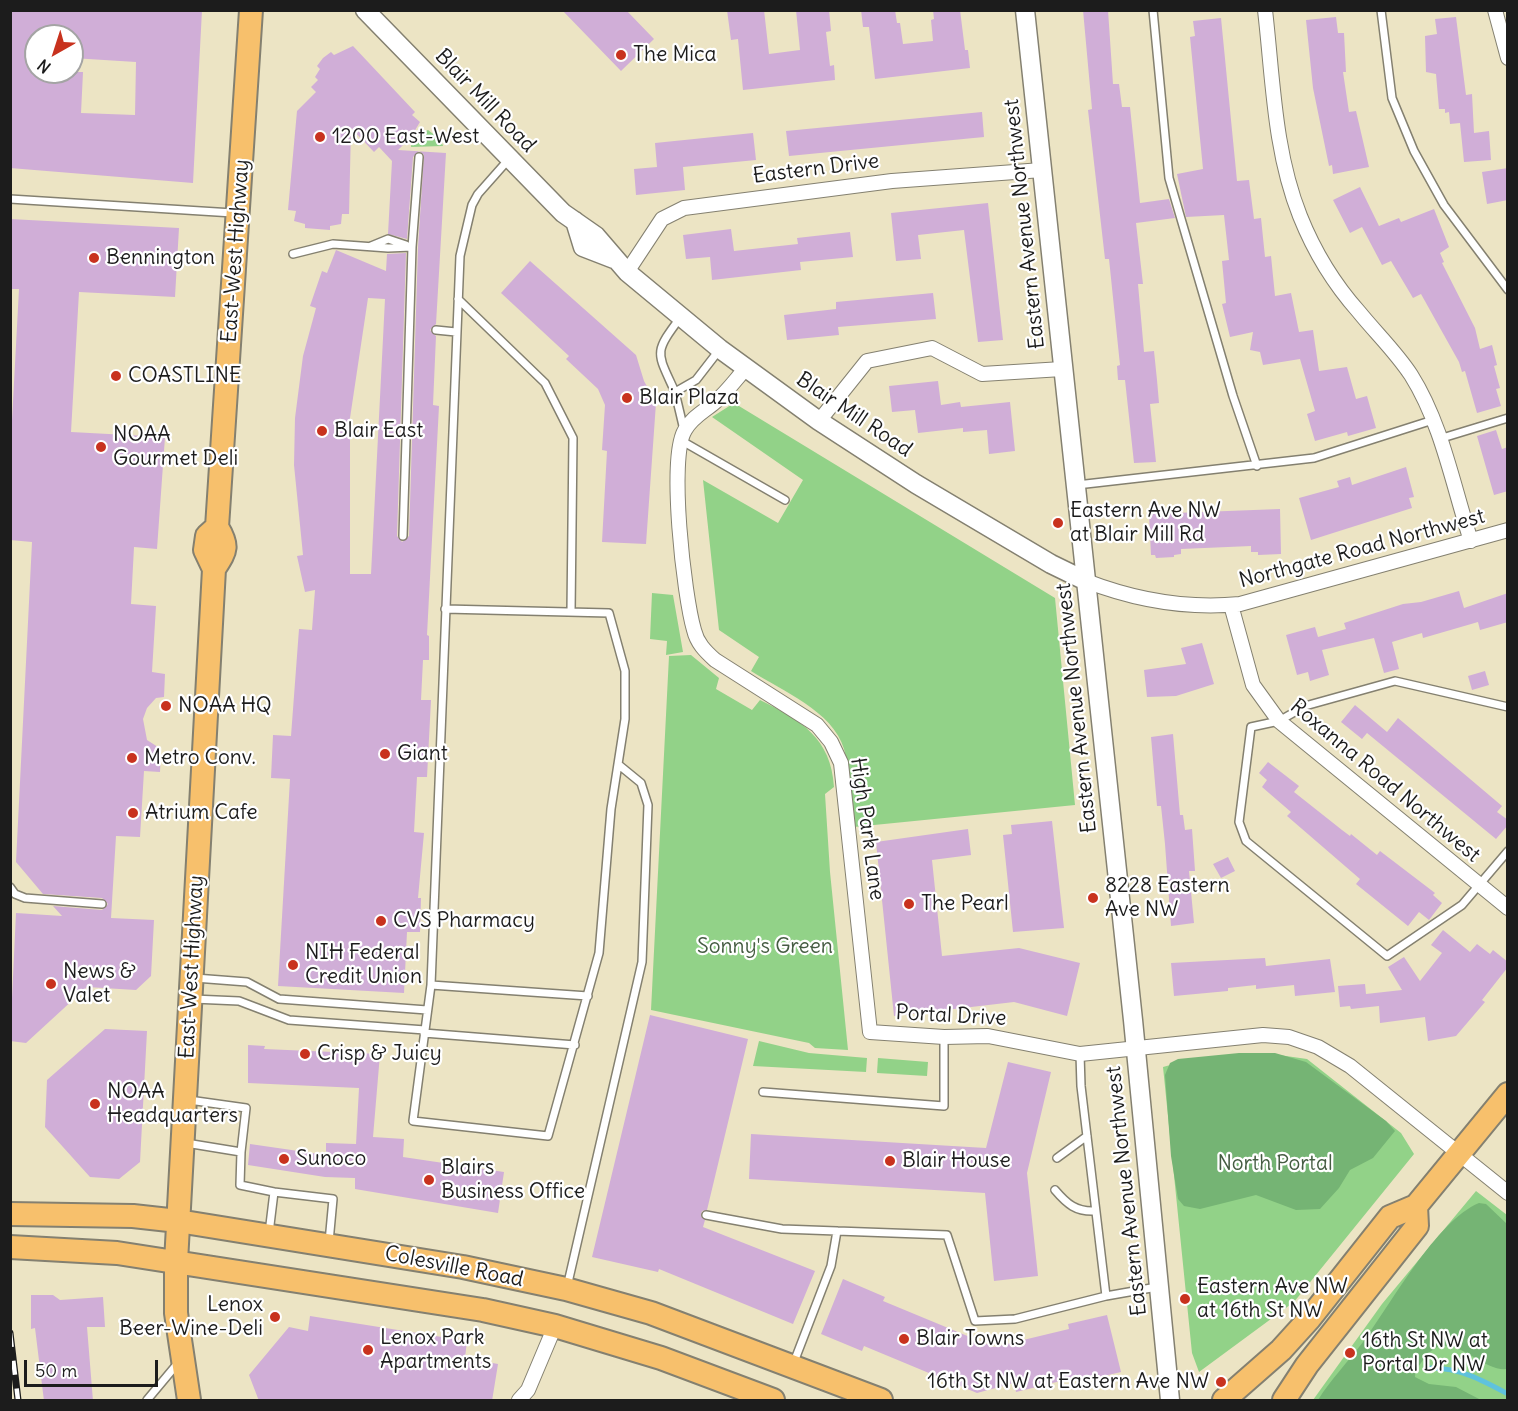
<!DOCTYPE html>
<style>
body{margin:0}
#map{position:relative;width:1518px;height:1411px;overflow:hidden;background:#ece4c4;font-family:Delius,sans-serif}
canvas{display:block}
.frame{position:absolute;inset:0;border:12px solid #1c1c1c;pointer-events:none}
.north{position:absolute;left:24px;top:24px;width:60px;height:60px;box-sizing:border-box;background:#fff;border:2px solid #a4a4a4;border-radius:50%;rotate:219deg;font-size:16px;font-weight:700;line-height:24px;text-align:center;color:#1c1c1c}
.north::after{content:'';display:block;margin:auto;width:21px;height:27px;background:#c8321e;clip-path:polygon(50% 0,100% 100%,50% 72%,0 100%)}
.scale{position:absolute;left:24px;top:1360px;width:134px;height:27px;box-sizing:border-box;border:3px solid #1c1c1c;border-top:0;padding-left:8px;font-size:18px;line-height:21px;white-space:nowrap;color:#1c1c1c;-webkit-text-stroke:4px #fff;paint-order:stroke}
</style>
<div id="map">
<canvas width="1518" height="1411"></canvas>
<div class="frame"></div>
<div class="north">N</div>
<div class="scale">50 m</div>
</div>
<script>
const ctx = document.querySelector('canvas').getContext('2d');
ctx.lineJoin = 'round';
function paint(path, color) { ctx.fillStyle = color; ctx.fill(path, 'evenodd'); }
function trace(path, color, width, dash) { ctx.strokeStyle = color; ctx.lineWidth = width; ctx.lineCap = dash ? 'butt' : 'round'; ctx.setLineDash(dash || []); ctx.stroke(path); }
function label(font, color, halo, rows, align = 'center') {
  ctx.font = font + ' Delius,sans-serif'; ctx.lineWidth = 4.5; ctx.setLineDash([]); ctx.textBaseline = 'middle'; ctx.strokeStyle = halo; ctx.fillStyle = color; for (const [text, x, y, turn = 0] of rows) {
    ctx.save(); ctx.translate(x, y); ctx.rotate((+turn || 0) * Math.PI / 180); ctx.textAlign = isNaN(turn) ? turn : align; if (halo) ctx.strokeText(text, 0, 0); ctx.fillText(text, 0, 0); ctx.restore();
  }
}
paint(new Path2D(`
 M428 130 441 140 443 146 411 147 412 139Z
 M734 403 1055 598 1075 805 854 827C851 802 851 774 844 749 833 711 782 691 751 671L759 657 719 630 703 480 778 523 803 480 712 417Z
 M652 593 673 595 683 652 666 655 667 641 650 639Z
 M691 655 719 678 716 689 752 710 760 700C801 720 831 738 834 787L825 794 830 872 848 1050 815 1048 809 1043 651 1010 669 656Z
 M759 1041 809 1053 867 1058 866 1072 753 1066Z
 M1265 1053 1307 1059 1401 1133 1414 1154 1294 1302 1199 1372 1192 1353 1163 1067 1192 1059Z
 M878 1058 928 1062 927 1076 877 1073Z
 M1476 1191 1507 1215V1400H1313L1382 1304Z`), '#92d288');
paint(new Path2D(`
 M1239 1053H1275L1306 1062 1386 1121 1395 1131 1373 1158 1350 1170 1339 1188 1320 1209 1296 1210 1256 1195 1200 1209 1184 1206 1178 1199 1171 1156 1165 1075 1170 1063 1178 1059Z
 M1479 1203 1486 1204 1507 1224V1369C1478 1372 1449 1322 1423 1360 1419 1366 1415 1370 1415 1377L1429 1384 1456 1387 1481 1400H1318C1331 1379 1348 1362 1363 1342 1391 1304 1436 1221 1479 1203Z`), '#75b474');
trace(new Path2D(`
 M1431 1368C1460 1368 1482 1380 1508 1394`), '#5fc2dd', 5);
paint(new Path2D(`
 M10 10H202L193 183 10 168ZM36 36H72V58L136 62 135 115 81 113 83 72H36Z
 M562 10H626L654 39 621 71Z
 M727 10H764L769 54 800 50 796 10H829L831 31 826 32 830 66 834 65 835 80 743 90 738 39 731 40Z
 M861 10H895L897 23H900L903 44 933 41 931 20 934 19 933 10H960L965 50H968L970 68 875 79 869 27H863Z
 M1083 10H1108L1113 84H1119L1122 107H1130L1140 203 1169 199 1175 218 1136 223 1143 284H1138L1144 352 1154 351 1157 380 1159 403 1150 404 1156 462 1134 463 1125 380H1118L1117 366 1120 365 1109 259H1105L1088 110 1092 109Z
 M1336 17 1338 33H1344L1346 72H1343L1349 112 1356 111 1369 167 1333 174 1332 165 1329 166 1313 88 1306 20Z
 M1456 17 1466 95 1472 94 1474 133 1489 131 1491 160 1464 162 1460 123 1450 124 1449 112 1445 113V109H1439L1436 74 1426 72 1425 36 1437 34 1435 19Z
 M1221 18 1237 181 1249 180 1254 219 1261 218 1265 257 1271 256 1275 296 1291 293 1299 332 1313 330 1319 371 1347 367 1356 399 1367 396 1376 428 1348 436 1347 432 1315 441 1307 414 1315 411 1300 359 1263 365 1260 352 1250 350 1253 332 1230 337 1222 304 1226 303 1222 261 1229 260 1224 215 1186 217 1177 174 1203 169 1190 37 1195 36 1193 21Z
 M353 46 415 112 412 115 420 122 411 137 398 150 446 153 436 324 430 330 436 336 433 405 439 406 427 635 429 636V660H423L421 700H431L427 777H417L414 832 424 833 418 898H421L420 932H407L404 993 278 986 290 779 271 778 273 735 291 736 299 629 312 630 315 590 305 592 297 556 303 555 294 465 295 418 303 356 316 308 310 306 322 271 327 273 336 250 386 271 387 254 406 253 397 536 402 542 409 536 418 247 424 155 419 151 413 157 407 239 388 234 392 161 379 147 374 152 351 128 349 214H342L341 224 330 226V230L305 228V224L294 221 296 211 288 210 297 111 316 92 311 87 318 80 315 77 320 69 317 66 323 58 331 52 334 55ZM368 298 385 299 371 574H350V418Z
 M982 112 984 137 789 156 786 131Z
 M753 133 756 160 683 167 685 190 636 195 634 169 657 167 655 143Z
 M1508 168V200L1487 204 1482 172Z
 M1360 187 1379 226 1399 218 1401 222 1434 209 1449 247 1440 253 1444 262 1442 263 1475 328 1480 349 1492 345 1497 365 1494 366 1500 388 1496 389 1501 406 1477 413 1465 371 1462 372 1459 362 1421 294 1413 298 1391 261 1382 265 1362 227 1350 233 1333 200Z
 M988 203 1003 340 978 342 964 230 918 235 921 259 896 261 891 213Z
 M10 219 179 228 175 297 79 292 71 432 165 437 157 549 134 547 131 604 156 606 152 672 165 674 164 697 156 698 147 708 143 719 147 740 161 749 160 772 144 771 140 837 116 836 111 918 154 920 151 976 136 990 87 987 26 1043 10 1041 16 913 62 916 53 906 102 910 108 904 102 898 43 894 16 862 32 542 10 540V458L19 289H10Z
 M731 229 734 251 798 244 797 238 850 232 853 257 800 262 801 270 712 280 710 257 686 259 683 235Z
 M530 261 636 355 644 381 656 403 646 544 602 542 607 451 602 450 605 405 598 389 566 359 569 356 501 293Z
 M933 293 936 319 838 327 839 335 787 340 784 315 836 309V302Z
 M938 381 941 405 960 402 961 407 1010 402 1015 451 989 454 987 430 963 432V428L918 433 915 410 892 412 889 386Z
 M1496 430 1502 449 1508 447V491L1494 495 1477 436Z
 M1406 467 1414 497 1409 498 1412 508 1311 540 1299 498 1339 487 1337 481 1350 477 1352 485Z
 M1280 509 1281 554 1258 555V552H1251V546L1181 549V554L1174 555V557L1156 558 1155 555H1151L1149 514Z
 M1459 591 1464 608 1508 593V622L1480 630 1478 622 1423 638 1422 633 1392 642 1399 669 1384 673 1374 638 1322 650 1329 675 1310 681 1308 672 1297 675 1286 635 1315 627 1318 637 1346 629 1344 623 1403 604 1421 602Z
 M1202 643 1214 684 1176 696 1147 697 1144 670 1186 664 1181 648Z
 M1485 671 1489 685 1472 690 1468 676Z
 M1355 705 1387 732 1398 718 1502 806 1497 812 1508 820V825L1496 839 1367 733 1362 739 1341 722Z
 M1173 734 1180 815H1183L1185 830 1192 829 1195 871H1189L1194 923 1171 926 1165 844 1161 806H1157L1151 737Z
 M1268 762 1299 786 1294 792 1342 830 1350 836 1351 834 1377 855 1380 851 1435 893 1433 895 1442 903 1429 920 1419 912 1408 926 1356 884 1360 879 1287 816 1291 812 1262 787 1267 780 1259 773Z
 M1052 821 1064 928 1013 932 1003 835 1012 834 1011 825Z
 M968 829 971 855 932 860 942 956 1019 948 1080 963 1067 1016 1014 1002 894 1016 876 842Z
 M1228 857 1235 871 1221 878 1213 864Z
 M1443 930 1470 952 1477 944 1490 954 1493 950 1508 962V967L1482 1000 1485 1002 1456 1036 1428 1041 1425 1017 1380 1023 1379 1006 1351 1009 1350 1006 1340 1007 1338 986 1365 984 1366 994 1402 990 1388 967 1404 957 1420 981 1442 953 1431 945Z
 M1265 958 1266 966 1330 959 1335 992 1295 996 1294 985 1256 989V985L1228 988V991L1174 996 1171 963Z
 M650 1015 748 1039 707 1210 702 1211 701 1216 705 1220 703 1227 815 1271 793 1324 659 1269 658 1272 592 1257Z
 M105 1029 147 1031 140 1162 119 1179 90 1177 45 1127 47 1080Z
 M248 1045 265 1046 264 1049 380 1054 373 1137 404 1139 403 1157 504 1172 498 1213 355 1189V1178L325 1177 248 1165 250 1144 326 1155V1143L356 1144 359 1088 248 1083Z
 M1008 1062 1051 1072 1027 1173 1038 1276 994 1281 985 1193 749 1179 751 1134 986 1148Z
 M843 1279 885 1297 883 1301 994 1347 1069 1329 1068 1324 1107 1315 1121 1372 1083 1381 1081 1376 1016 1392 1014 1383 977 1393 864 1346 862 1351 821 1334Z
 M31 1295H53L60 1300 103 1297 105 1327H87L93 1401H44L35 1328 31 1329Z
 M310 1316 467 1341 465 1358 498 1364 492 1401H259L249 1375 289 1327 308 1331Z`), '#d0aed7');
const service = new Path2D(`
 M1153 10 1169 178 1233 396 1257 466
 M1381 10 1392 98 1414 151 1444 205 1508 290
 M10 199 233 213
 M371 246 388 239 406 245
 M293 254 333 244 388 248 412 247
 M458 299 545 383 573 438 571 612
 M680 318C653 354 657 352 675 392L696 380 720 349
 M436 330 456 332
 M675 392 684 430
 M1439 439 1508 418
 M682 441 785 500
 M1077 485 1314 458 1433 420
 M403 536 412 247 419 157
 M445 609 609 613 625 671V719L611 809 599 953 548 1136 413 1121 431 985 460 256 472 205 478 194 509 159
 M1508 707 1395 681 1305 706 1279 721 1251 727 1239 822 1246 841 1387 956 1462 905 1508 851
 M10 887 15 894 25 898 102 904
 M195 978 247 982 279 999 427 1010
 M431 985 588 996
 M193 999 239 1001 289 1020 425 1030
 M424 1033 575 1045
 M1080 1054 1081 1086 1106 1296
 M763 1092 944 1106V1037
 M189 1100 246 1108 241 1152
 M186 1143 241 1152 240 1185 274 1192
 M1057 1158 1087 1136
 M1055 1190C1067 1204 1076 1212 1095 1211
 M706 1215 782 1229 947 1235 975 1321 1015 1319 1106 1296 1157 1287
 M269 1233 274 1192 333 1199 329 1242
 M567 1287 642 962 648 805 641 783 619 765
 M794 1362 831 1266 837 1231
 M147 1400 178 1363`);
const minor = new Path2D(`
 M1265 10C1273 79 1274 151 1300 216 1314 251 1334 284 1359 312 1376 333 1396 352 1411 375 1442 424 1453 486 1471 541
 M1495 10 1508 58
 M627 272 662 219 684 208 892 181 1042 170
 M746 368C736 379 727 392 715 402 705 411 692 417 685 430 668 457 684 596 694 630 697 643 705 651 715 660L817 725 831 742 841 763 870 1032 944 1037 988 1036 1080 1054 1263 1035 1289 1037 1318 1047 1350 1066 1508 1193
 M819 421 867 361 932 348 982 374 1062 369
 M1086 581C1135 600 1188 609 1240 604L1508 530
 M1231 605 1253 685 1279 721 1508 908
 M519 1400 528 1390 555 1326`);
const tertiary = new Path2D(`
 M365 10 563 213 596 236 627 272 720 349 819 421 916 484 1051 564 1086 581
 M1025 10 1133 1020 1170 1400
 M575 221 583 247 614 259`);
const primary = new Path2D(`
 M214 569C226 550 229 547 217 527L251 10
 M10 1214 133 1216 178 1221 463 1267 566 1289 651 1313 881 1400
 M10 1247 117 1253 483 1310 555 1326 661 1358 773 1400
 M189 1400 176 1313V1262L214 569 205 550 207 536 217 527
 M1224 1400 1281 1350 1310 1318 1390 1217 1416 1206 1508 1094
 M1284 1400 1307 1365 1417 1226 1416 1206`);
trace(service, '#848070', 10);
trace(minor, '#848070', 16);
trace(tertiary, '#848070', 21);
trace(primary, '#848070', 26);
trace(service, '#fff', 7);
trace(minor, '#fff', 14);
trace(tertiary, '#fff', 18);
trace(primary, '#f7c06c', 22);
const rail = new Path2D(`
 M10 1333 18 1400`);
trace(rail, '#1c1c1c', 7);
trace(rail, '#fff', 4.5, [14]);
for (const [x, y, r, color] of [
 [621,55,6,"#c8321e"],
 [320,137,6,"#c8321e"],
 [94,258,6,"#c8321e"],
 [116,376,6,"#c8321e"],
 [627,398,6,"#c8321e"],
 [322,431,6,"#c8321e"],
 [101,447,6,"#c8321e"],
 [1058,523,6,"#c8321e"],
 [166,706,6,"#c8321e"],
 [385,754,6,"#c8321e"],
 [132,758,6,"#c8321e"],
 [133,813,6,"#c8321e"],
 [1093,898,6,"#c8321e"],
 [909,904,6,"#c8321e"],
 [381,921,6,"#c8321e"],
 [293,965,6,"#c8321e"],
 [51,984,6,"#c8321e"],
 [305,1054,6,"#c8321e"],
 [95,1104,6,"#c8321e"],
 [284,1159,6,"#c8321e"],
 [890,1161,6,"#c8321e"],
 [429,1180,6,"#c8321e"],
 [1185,1299,6,"#c8321e"],
 [275,1317,6,"#c8321e"],
 [904,1339,6,"#c8321e"],
 [368,1350,6,"#c8321e"],
 [1350,1353,6,"#c8321e"],
 [1221,1382,6,"#c8321e"]
]) { const dot = new Path2D(); dot.arc(x, y, r, 0, 2 * Math.PI); ctx.fillStyle = color; ctx.fill(dot); trace(dot, '#fff', 2); }
label('21px', '#1c1c1c', '#fff', [
 ["The Mica",633,55],
 ["1200 East-West",332,137],
 ["Bennington",106,258],
 ["COASTLINE",128,376],
 ["Blair Plaza",639,398],
 ["Blair East",334,431],
 ["NOAA",113,435],
 ["Gourmet Deli",113,459],
 ["Eastern Ave NW",1070,511],
 ["at Blair Mill Rd",1070,535],
 ["NOAA HQ",178,706],
 ["Giant",397,754],
 ["Metro Conv.",144,758],
 ["Atrium Cafe",145,813],
 ["8228 Eastern",1105,886],
 ["Ave NW",1105,910],
 ["The Pearl",921,904],
 ["CVS Pharmacy",393,921],
 ["NIH Federal",305,953],
 ["Credit Union",305,977],
 ["News &",63,972],
 ["Valet",63,996],
 ["Crisp & Juicy",317,1054],
 ["NOAA",107,1092],
 ["Headquarters",107,1116],
 ["Sunoco",296,1159],
 ["Blair House",902,1161],
 ["Blairs",441,1168],
 ["Business Office",441,1192],
 ["Eastern Ave NW",1197,1287],
 ["at 16th St NW",1197,1311],
 ["Lenox",263,1305,"right"],
 ["Beer-Wine-Deli",263,1329,"right"],
 ["Lenox Park",380,1338],
 ["Apartments",380,1362],
 ["Blair Towns",916,1339],
 ["16th St NW at",1362,1341],
 ["Portal Dr NW",1362,1365],
 ["16th St NW at Eastern Ave NW",1209,1382,"right"]
], 'left');
label('21px', '#1c1c1c', '#fff', [
 ["Blair Mill Road",485,101,46],
 ["Eastern Drive",816,169,-7],
 ["Eastern Avenue Northwest",1025,224,-96],
 ["East-West Highway",236,251,-86],
 ["Blair Mill Road",854,415,34],
 ["Northgate Road Northwest",1362,549,-15],
 ["Eastern Avenue Northwest",1077,708,-96],
 ["Roxanna Road Northwest",1385,781,40],
 ["High Park Lane",867,829,82],
 ["East-West Highway",192,967,-87],
 ["Portal Drive",951,1016,3],
 ["Eastern Avenue Northwest",1127,1191,-96],
 ["Colesville Road",454,1267,11]
]);
label('21px', '#455c42', '#fff', [
 ["Sonny's Green",765,947],
 ["North Portal",1275,1164]
]);
</script>
